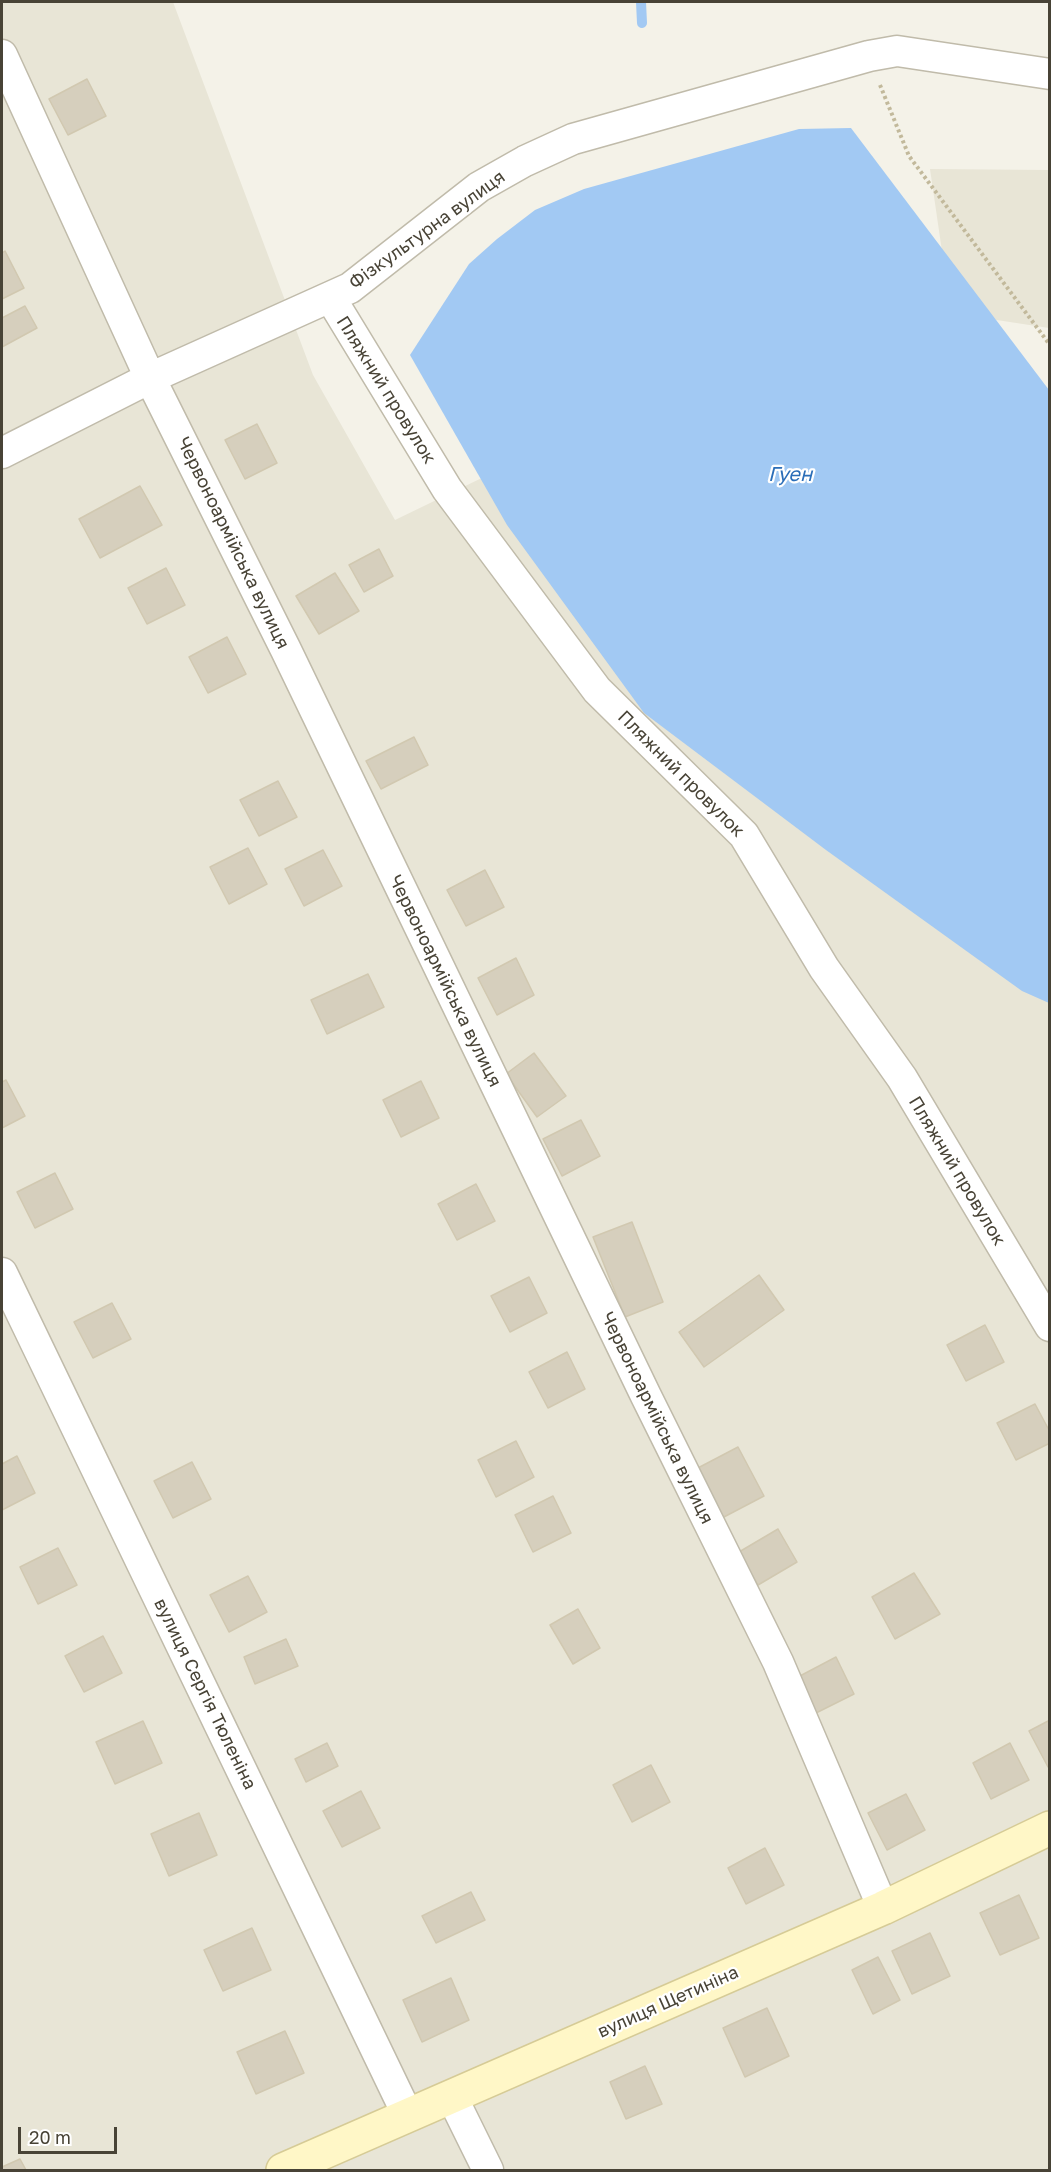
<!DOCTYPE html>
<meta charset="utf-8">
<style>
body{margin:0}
#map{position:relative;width:1051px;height:2172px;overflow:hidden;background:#f4f2e8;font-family:"Golos Text",sans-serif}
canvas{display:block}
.frame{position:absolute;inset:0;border:3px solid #484336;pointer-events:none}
.scale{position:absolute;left:18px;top:2127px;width:99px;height:27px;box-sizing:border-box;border:3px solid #484336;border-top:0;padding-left:8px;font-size:18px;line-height:21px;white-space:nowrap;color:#484336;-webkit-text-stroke:4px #fff;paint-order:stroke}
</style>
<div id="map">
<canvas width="1051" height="2172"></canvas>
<div class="frame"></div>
<div class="scale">20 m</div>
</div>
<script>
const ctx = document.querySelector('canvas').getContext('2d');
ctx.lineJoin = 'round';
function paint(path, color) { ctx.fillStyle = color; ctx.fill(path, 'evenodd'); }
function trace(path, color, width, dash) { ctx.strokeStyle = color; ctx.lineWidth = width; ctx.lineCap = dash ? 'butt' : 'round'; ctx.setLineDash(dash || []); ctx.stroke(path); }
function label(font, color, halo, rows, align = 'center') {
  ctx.font = font + ' "Golos Text",sans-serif'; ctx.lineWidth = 4.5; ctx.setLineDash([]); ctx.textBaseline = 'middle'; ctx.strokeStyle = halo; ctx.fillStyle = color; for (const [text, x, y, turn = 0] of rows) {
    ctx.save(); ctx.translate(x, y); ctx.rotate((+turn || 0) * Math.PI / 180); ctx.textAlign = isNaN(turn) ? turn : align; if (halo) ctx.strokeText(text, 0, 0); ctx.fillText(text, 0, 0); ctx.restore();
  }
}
paint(new Path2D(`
 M2 2H173L313 375 395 520 490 474 1049 487V2170H2Z
 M930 169 1049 170V328L951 313Z`), '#e8e5d6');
paint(new Path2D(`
 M851 128 1049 390V1003L1022 991 826 850 644 713 507 525 410 355 469 264 497 239 535 210 584 189 799 129Z`), '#a2c9f3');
trace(new Path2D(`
 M641 2 642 23`), '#a2c9f3', 10);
const building = new Path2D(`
 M87 79 106 116 68 135 49 99Z
 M5 251 24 288 2 299V253Z
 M25 306 37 328 2 347V318Z
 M257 424 277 463 245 479 225 440Z
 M140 486 162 525 100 558 79 519Z
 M379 549 393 576 364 592 349 565Z
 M166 568 185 605 147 624 128 588Z
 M335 573 359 611 319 634 296 596Z
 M227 637 246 674 208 693 189 657Z
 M414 737 428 765 381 789 366 761Z
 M278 781 297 817 259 836 240 800Z
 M248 848 267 884 229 904 210 867Z
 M323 850 342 886 304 906 285 869Z
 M485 870 504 907 466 926 447 890Z
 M516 958 534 995 497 1015 478 978Z
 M368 974 384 1007 327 1034 311 1000Z
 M534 1053 566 1096 537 1117 506 1074Z
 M6 1080 25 1116 2 1128V1082Z
 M421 1081 439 1118 401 1137 383 1100Z
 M581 1120 600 1156 562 1176 543 1139Z
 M55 1173 73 1209 35 1228 17 1192Z
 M476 1184 495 1221 457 1240 438 1204Z
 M632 1222 663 1302 625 1317 593 1237Z
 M759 1275 784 1310 704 1367 679 1332Z
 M529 1277 547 1313 510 1332 491 1296Z
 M112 1303 131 1339 93 1358 74 1322Z
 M985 1325 1004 1362 966 1381 947 1345Z
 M567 1352 585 1389 548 1408 529 1372Z
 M1035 1404 1050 1432V1443L1016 1460 997 1423Z
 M516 1441 534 1477 496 1497 478 1460Z
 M738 1447 764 1496 722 1518 696 1469Z
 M17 1456 35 1493 2 1510V1464Z
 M192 1462 211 1499 173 1518 154 1481Z
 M553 1496 571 1533 533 1552 515 1515Z
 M778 1529 797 1562 758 1585 739 1552Z
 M58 1548 77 1585 38 1604 20 1567Z
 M914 1573 940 1614 895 1639 872 1597Z
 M248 1576 267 1612 229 1632 210 1595Z
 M578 1609 600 1648 573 1664 550 1625Z
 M103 1636 122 1673 84 1692 65 1656Z
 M286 1639 298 1666 255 1684 244 1657Z
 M836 1657 854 1694 816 1713 798 1677Z
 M1050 1720V1767H1048L1029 1731Z
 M143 1721 162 1763 115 1784 96 1742Z
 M327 1743 338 1766 306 1782 295 1759Z
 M1010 1743 1029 1780 991 1799 973 1763Z
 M651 1765 670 1802 632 1822 613 1785Z
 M361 1791 380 1828 342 1847 323 1811Z
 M906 1794 925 1830 887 1850 868 1813Z
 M199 1813 217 1855 169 1876 151 1834Z
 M765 1848 784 1885 746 1904 728 1868Z
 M471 1892 485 1920 436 1943 422 1916Z
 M1019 1895 1039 1938 1000 1955 980 1913Z
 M252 1928 271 1970 223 1991 204 1950Z
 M930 1933 950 1976 912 1994 892 1951Z
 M878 1957 900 2000 873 2014 852 1970Z
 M451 1978 469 2020 422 2042 403 2000Z
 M767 2008 789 2056 745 2077 723 2028Z
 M285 2031 304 2073 256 2094 237 2052Z
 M645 2066 662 2104 626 2119 610 2082Z
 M20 2159 26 2170H2V2167Z`);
paint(building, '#d6cfbd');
trace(building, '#d1c8b0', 1.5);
const street = new Path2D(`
 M2 55 150 378 286 650 646 1396 778 1662 883 1908
 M330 297 447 489 597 690 744 835 824 968 902 1078 1050 1326
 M2 453 150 378 350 288 479 187 525 161 573 139 869 56 897 51 1050 74
 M2 1273 408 2116
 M452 2097 488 2170`);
const secondary = new Path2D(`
 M283 2170 883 1908 1050 1828`);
trace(street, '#c0bbaa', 33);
trace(secondary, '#d6cb96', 36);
trace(new Path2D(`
 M880 85 909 156 1050 345`), '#c2b99b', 4, [3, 3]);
trace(street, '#fff', 30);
trace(secondary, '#fff7c7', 33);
label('18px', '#484336', '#fff', [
 ["Фізкультурна вулиця",427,230,-36],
 ["Пляжний провулок",386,390,58],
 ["Червоноармійська вулиця",233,543,64],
 ["Пляжний провулок",681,774,45],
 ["Червоноармійська вулиця",445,981,64],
 ["Пляжний провулок",957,1171,59],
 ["Червоноармійська вулиця",657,1418,64],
 ["вулиця Сергія Тюленіна",205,1694,64],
 ["вулиця Щетиніна",668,2002,-24]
]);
label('italic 20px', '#2b6eb8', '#fff', [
 ["Гуен",790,475]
]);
</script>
